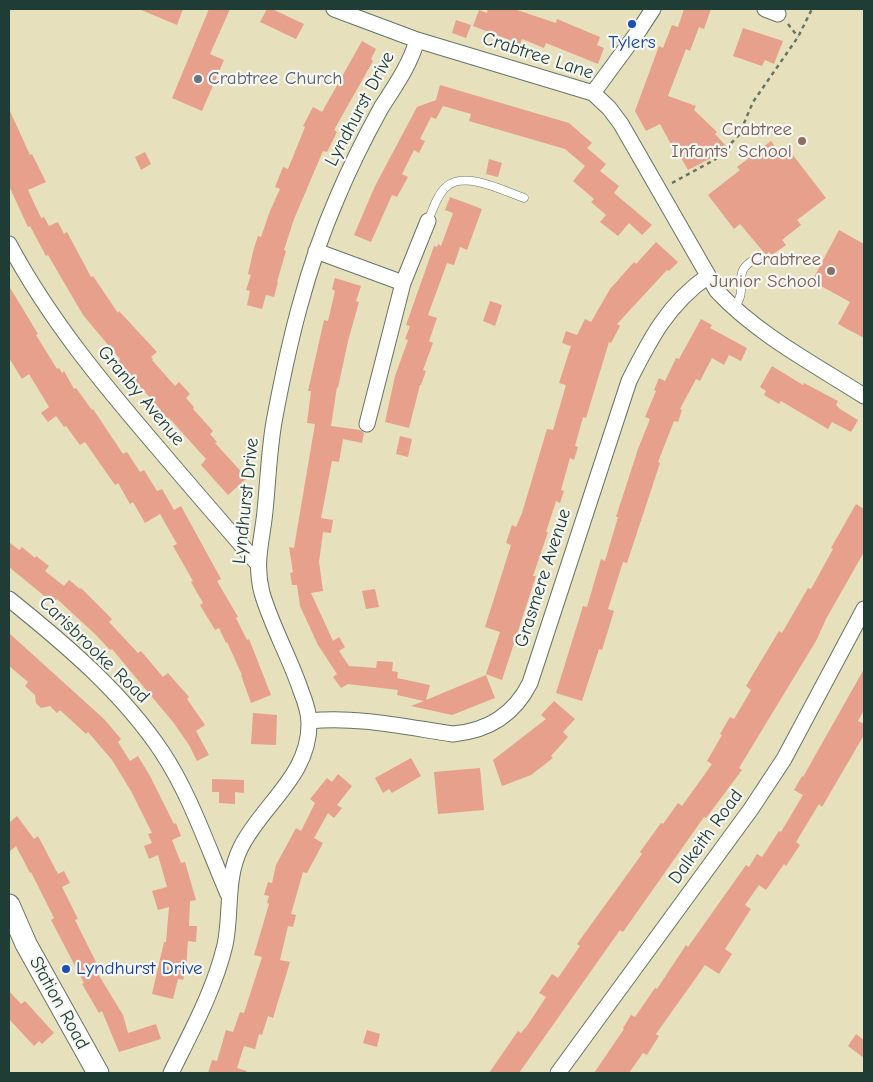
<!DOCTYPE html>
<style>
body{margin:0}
#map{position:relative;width:873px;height:1082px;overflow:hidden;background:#e6e0bc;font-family:"Comic Neue",sans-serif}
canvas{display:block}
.frame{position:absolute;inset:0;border:10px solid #1f3d34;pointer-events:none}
</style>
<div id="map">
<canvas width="873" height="1082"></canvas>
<div class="frame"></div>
</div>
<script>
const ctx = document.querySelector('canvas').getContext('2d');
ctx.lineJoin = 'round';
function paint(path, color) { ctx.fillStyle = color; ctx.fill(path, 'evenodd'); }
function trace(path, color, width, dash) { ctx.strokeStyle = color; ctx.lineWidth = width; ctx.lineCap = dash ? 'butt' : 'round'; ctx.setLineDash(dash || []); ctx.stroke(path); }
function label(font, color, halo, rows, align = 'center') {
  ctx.font = font + ' "Comic Neue",sans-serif'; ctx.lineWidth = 4.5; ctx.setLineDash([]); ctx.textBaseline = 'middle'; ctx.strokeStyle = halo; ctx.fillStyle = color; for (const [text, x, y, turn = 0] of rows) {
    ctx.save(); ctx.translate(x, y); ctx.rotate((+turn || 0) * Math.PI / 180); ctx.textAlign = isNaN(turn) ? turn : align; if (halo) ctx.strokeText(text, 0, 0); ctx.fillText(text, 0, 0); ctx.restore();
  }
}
paint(new Path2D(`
 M139 9H183L177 25Z
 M209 9H230L210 54 224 60 202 111 172 98Z
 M267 9H272L304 24 296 39 260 22Z
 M488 9H514L556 23 557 19 600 37 597 45 604 48 598 64 546 43 544 48 522 39 520 44 473 26 479 10 487 13Z
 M684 9H711L704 29 699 27 690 51 686 49 668 96 696 106 694 110 717 132 715 134 726 146 715 156 688 170 680 156 678 157 660 124 646 131 635 111 659 46 663 48 672 25 678 27Z
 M456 20 471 25 466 38 452 33Z
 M743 28 783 41 774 64 765 60 762 66 733 56Z
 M362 41 376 49 371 59 373 61 334 130 337 132 327 152 323 151 294 219 284 250 286 251 277 282H278L274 297 266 295 262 309 247 305 250 291 246 290 251 275 248 274 254 248 258 236 261 237 270 211 280 189 275 187 283 167 288 169 305 127 303 126 313 107 322 112Z
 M440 85 569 123 592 143 587 148 606 164 600 171 619 186 614 193 652 225 642 235 629 223 618 236 600 222 606 215 591 202 594 199 573 181 585 166 565 149 469 121 471 114 443 106 436 119 431 117 420 139 425 141 419 153 414 150 402 174 408 177 397 197 392 195 371 242 354 235 375 186 417 107 436 100Z
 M9 109 30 155 32 154 46 182 28 190 41 218 44 217 49 226 58 222 64 234 67 232 91 277 93 276 118 313 119 311 157 352 151 357 153 359 152 360 175 386 179 382 190 394 186 398 194 407 193 409 213 431 210 434 217 442 215 443 247 478 228 495 201 465 206 459 169 418 168 419 158 409 159 408 118 361 120 359 83 315 48 255 46 256 30 226 28 227 9 186Z
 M771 141 782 156 789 150 826 198 797 220 801 225 782 240 786 245 772 255 769 252 766 255 740 224 734 229 708 195 740 170 737 167Z
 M145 152 151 164 141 170 135 157Z
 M489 159 502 163 498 177 486 174Z
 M450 197 482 209 467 250 460 247 454 265 447 263 428 315 437 318 429 341 433 343 423 370 426 371 421 385H420L409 428 385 422 395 376 408 340 405 339 410 326 406 325 434 246 437 247 438 244 441 246 453 213 445 210Z
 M839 230 864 244V338L838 324 850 302 812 281Z
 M656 242 678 262 669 271 667 270 617 324 620 326 611 343 609 342 586 418 583 417 575 446 578 447 574 460 570 458 561 490 564 491 560 503 556 501 546 532H548L533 576H536L502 680 486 674 500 632 485 627 511 545 506 543 512 525 516 527 522 513 547 429 553 430 566 385 559 383 571 346 562 343 566 331 577 335 585 319 591 322 610 289 634 262 636 264Z
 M335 278 361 286 356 301 359 302 348 341 338 388 337 387 331 426 360 430 364 433 362 443 343 439 339 462 332 461 321 518 333 520 331 533 323 532 319 562 323 591 311 593 333 641 339 637 345 647 339 651 349 666 376 668 377 661 393 662 392 671 398 672 397 678 430 685 426 700 486 675 495 698 452 715 411 706 424 701 397 695 398 690 348 684 341 688 333 677 337 674 318 645 300 606 297 585H292L290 573 293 572 289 547 294 548 315 424 307 423 311 391H308L324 320 328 321 335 291 332 289Z
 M9 286 38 334 36 335 57 369 59 368 62 373 64 371 74 389 76 388 92 410 93 409 123 454 127 452 140 472 144 470 157 491 162 489 174 510 181 506 221 579 217 581 238 617 236 618 247 640 249 639 271 695 251 703 241 675H242L227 642 226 643 219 628 215 630 200 605 203 603 191 582 193 581 173 546 177 544 160 514 145 523 133 502 130 504 118 483 115 485 85 442 80 445 66 426 64 427 56 416 48 422 41 413 49 407 29 374 22 379 9 358Z
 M490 301 502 305 495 326 483 321Z
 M701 319 712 325 710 328 747 348 741 361 729 355 724 365 712 358 700 381 696 379 680 409 682 410 678 422 674 421 658 462 660 463 627 563 623 562 608 609 614 611 602 650 599 649 582 701 556 693 583 606 587 607 601 559 605 561 618 517H616L638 449 650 419 645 417 656 391 654 390 659 378 665 381 676 358 679 359Z
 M772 366 803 385 804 383 838 401 836 405 840 409 858 420 851 432 832 422 828 429 781 401 779 404 764 395 766 391 760 387Z
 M400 436 412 439 408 457 396 454Z
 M856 504 864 509V552L826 619 816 641 739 768 742 770 706 818 704 817 623 932 620 930 519 1073H489L518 1031 521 1033 527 1026 546 997 539 993 552 974 558 978 580 946 577 944 642 854 640 852 661 823 663 824 678 803 682 806 712 764 707 761 722 735 720 734 730 717 734 719 751 690 746 686 779 631 782 633 808 588 811 589 833 549 831 548Z
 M9 542 19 550 22 547 35 558 36 556 49 566 45 571 64 586 69 580 80 589 81 588 112 619 109 622 138 653 141 651 163 677 168 673 189 697 187 699 205 725 196 731 209 755 197 761 189 745 173 722 112 649 110 650 95 634 57 599 53 603 9 567Z
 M375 589 379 607 366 609 362 591Z
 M9 633 104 719 121 739 118 742 130 761 138 756 150 776 174 824 176 823 181 836 172 840 181 863 185 862 196 900 190 901 189 926H197L196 942 188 941 186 969 183 980 178 979 173 999 152 994 164 942H166L169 907 158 910 152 891 167 887 158 855 149 859 144 846 152 843 148 834 152 833 131 791 112 760 88 732 86 734 60 710 57 713 50 706 41 708 36 703 35 695 25 686 28 682 9 666Z
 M864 669V710L858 721 864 724V735L822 807 819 804 796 842 800 845 786 866 784 864 766 890 759 885 745 905 751 909 725 949 732 954 719 974 705 965 656 1034 659 1036 647 1055 643 1053 629 1073H594L624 1029 623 1028 631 1015 635 1017 655 988 657 989 686 945 688 947 746 865 749 867 757 854 762 857 779 831 781 832 803 795 794 790 802 776 803 777Z
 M554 701 575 719 563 732 568 737 551 756 553 758 531 775 502 786 493 760 546 719 541 715Z
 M253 713 277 715 276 745 251 744Z
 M411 758 421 776 392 793 389 789 383 793 375 778Z
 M480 768 484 810 438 814 434 772Z
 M338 774 352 786 337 805 342 808 334 818 328 813 314 838 323 843 307 873 303 872 291 914 296 915 293 927 288 926 280 960 290 962 273 1018 268 1016 262 1035 259 1034 255 1049 244 1046 237 1068 247 1071 246 1073H208L212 1060 217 1061 226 1030 233 1032 240 1012 244 1013 262 957 254 955 269 904 267 903 269 896 264 895 268 882 272 883 276 865 296 828 301 831 315 803 310 799 327 778 332 782Z
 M212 779 244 780V793L235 792V804L219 803V792H212Z
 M17 816 34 839 38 836 58 874 64 871 70 883 62 887 78 919 75 920 96 962 92 964 123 1015 128 1033 156 1024 161 1039 119 1052 102 1011 99 1013 82 984 84 983 51 920 54 918 31 872 30 873 16 846 9 852V823Z
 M9 991 21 1004 25 1001 54 1033 42 1044 39 1041 34 1046 9 1019Z
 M367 1030 380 1034 377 1047 363 1043Z
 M856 1034 864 1040V1058L848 1046Z`), '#e7a08c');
const lane = new Path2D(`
 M428 221C433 209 437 195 446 187 464 170 504 191 524 198
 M734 308C747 291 737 282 743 270 746 264 753 260 759 256`);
const street = new Path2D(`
 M334 9 417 40 593 93 609 108 621 124 717 291C758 335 814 364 864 396
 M765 9 778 14
 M593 93 640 29 653 9
 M9 244C49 319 103 384 158 448 191 487 224 525 257 563
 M316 251 403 283
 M367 424 403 283 428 221
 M9 599C65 644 122 692 162 752 190 794 208 848 228 894
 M309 721C357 716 405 727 453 734 487 731 514 715 530 683L629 381C650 339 668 304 708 276
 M171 1073C191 1032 214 991 225 945 232 912 225 879 241 847 262 805 310 775 309 723 309 712 305 701 301 691 290 658 272 627 262 593 254 562 262 542 265 511 268 481 269 451 274 422 288 346 306 269 337 198 350 167 365 137 381 108 395 86 410 65 417 40
 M558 1073 751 809 784 759 864 609`);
const secondary = new Path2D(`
 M9 905 26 944 98 1073`);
trace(lane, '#657664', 9);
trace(street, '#657664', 17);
trace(secondary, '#657664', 23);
trace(new Path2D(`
 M788 24 798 37
 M672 183 716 159 739 135 753 102 798 37 812 9`), '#657664', 2.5, [4, 4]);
trace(lane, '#fff', 8);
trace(street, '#fff', 15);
trace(secondary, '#fff', 21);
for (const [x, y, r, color] of [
 [632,24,5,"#1a4fb4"],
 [198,79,5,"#6b7280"],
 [802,141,5,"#8d6e63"],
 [831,271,5,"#8d6e63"],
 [66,969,5,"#1a4fb4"]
]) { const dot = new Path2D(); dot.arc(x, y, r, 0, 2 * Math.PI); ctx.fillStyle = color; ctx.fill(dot); trace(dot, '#f6f6f2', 2); }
label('19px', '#164399', '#f6f6f2', [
 ["Tylers",632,43],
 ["Lyndhurst Drive",76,969,"left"]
]);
label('19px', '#1f3d34', '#f6f6f2', [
 ["Crabtree Lane",538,56,18],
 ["Lyndhurst Drive",360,109,-62],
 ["Granby Avenue",141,396,50],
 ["Lyndhurst Drive",246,501,-84],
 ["Grasmere Avenue",543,578,-72],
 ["Carisbrooke Road",94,650,44],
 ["Dalkeith Road",706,837,-54],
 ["Station Road",59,1003,61]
]);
label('19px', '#5b616d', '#f6f6f2', [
 ["Crabtree Church",208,79]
], 'left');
label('19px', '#785e54', '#f6f6f2', [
 ["Crabtree",792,130],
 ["Infants' School",792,152],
 ["Crabtree",821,260],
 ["Junior School",821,282]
], 'right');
</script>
